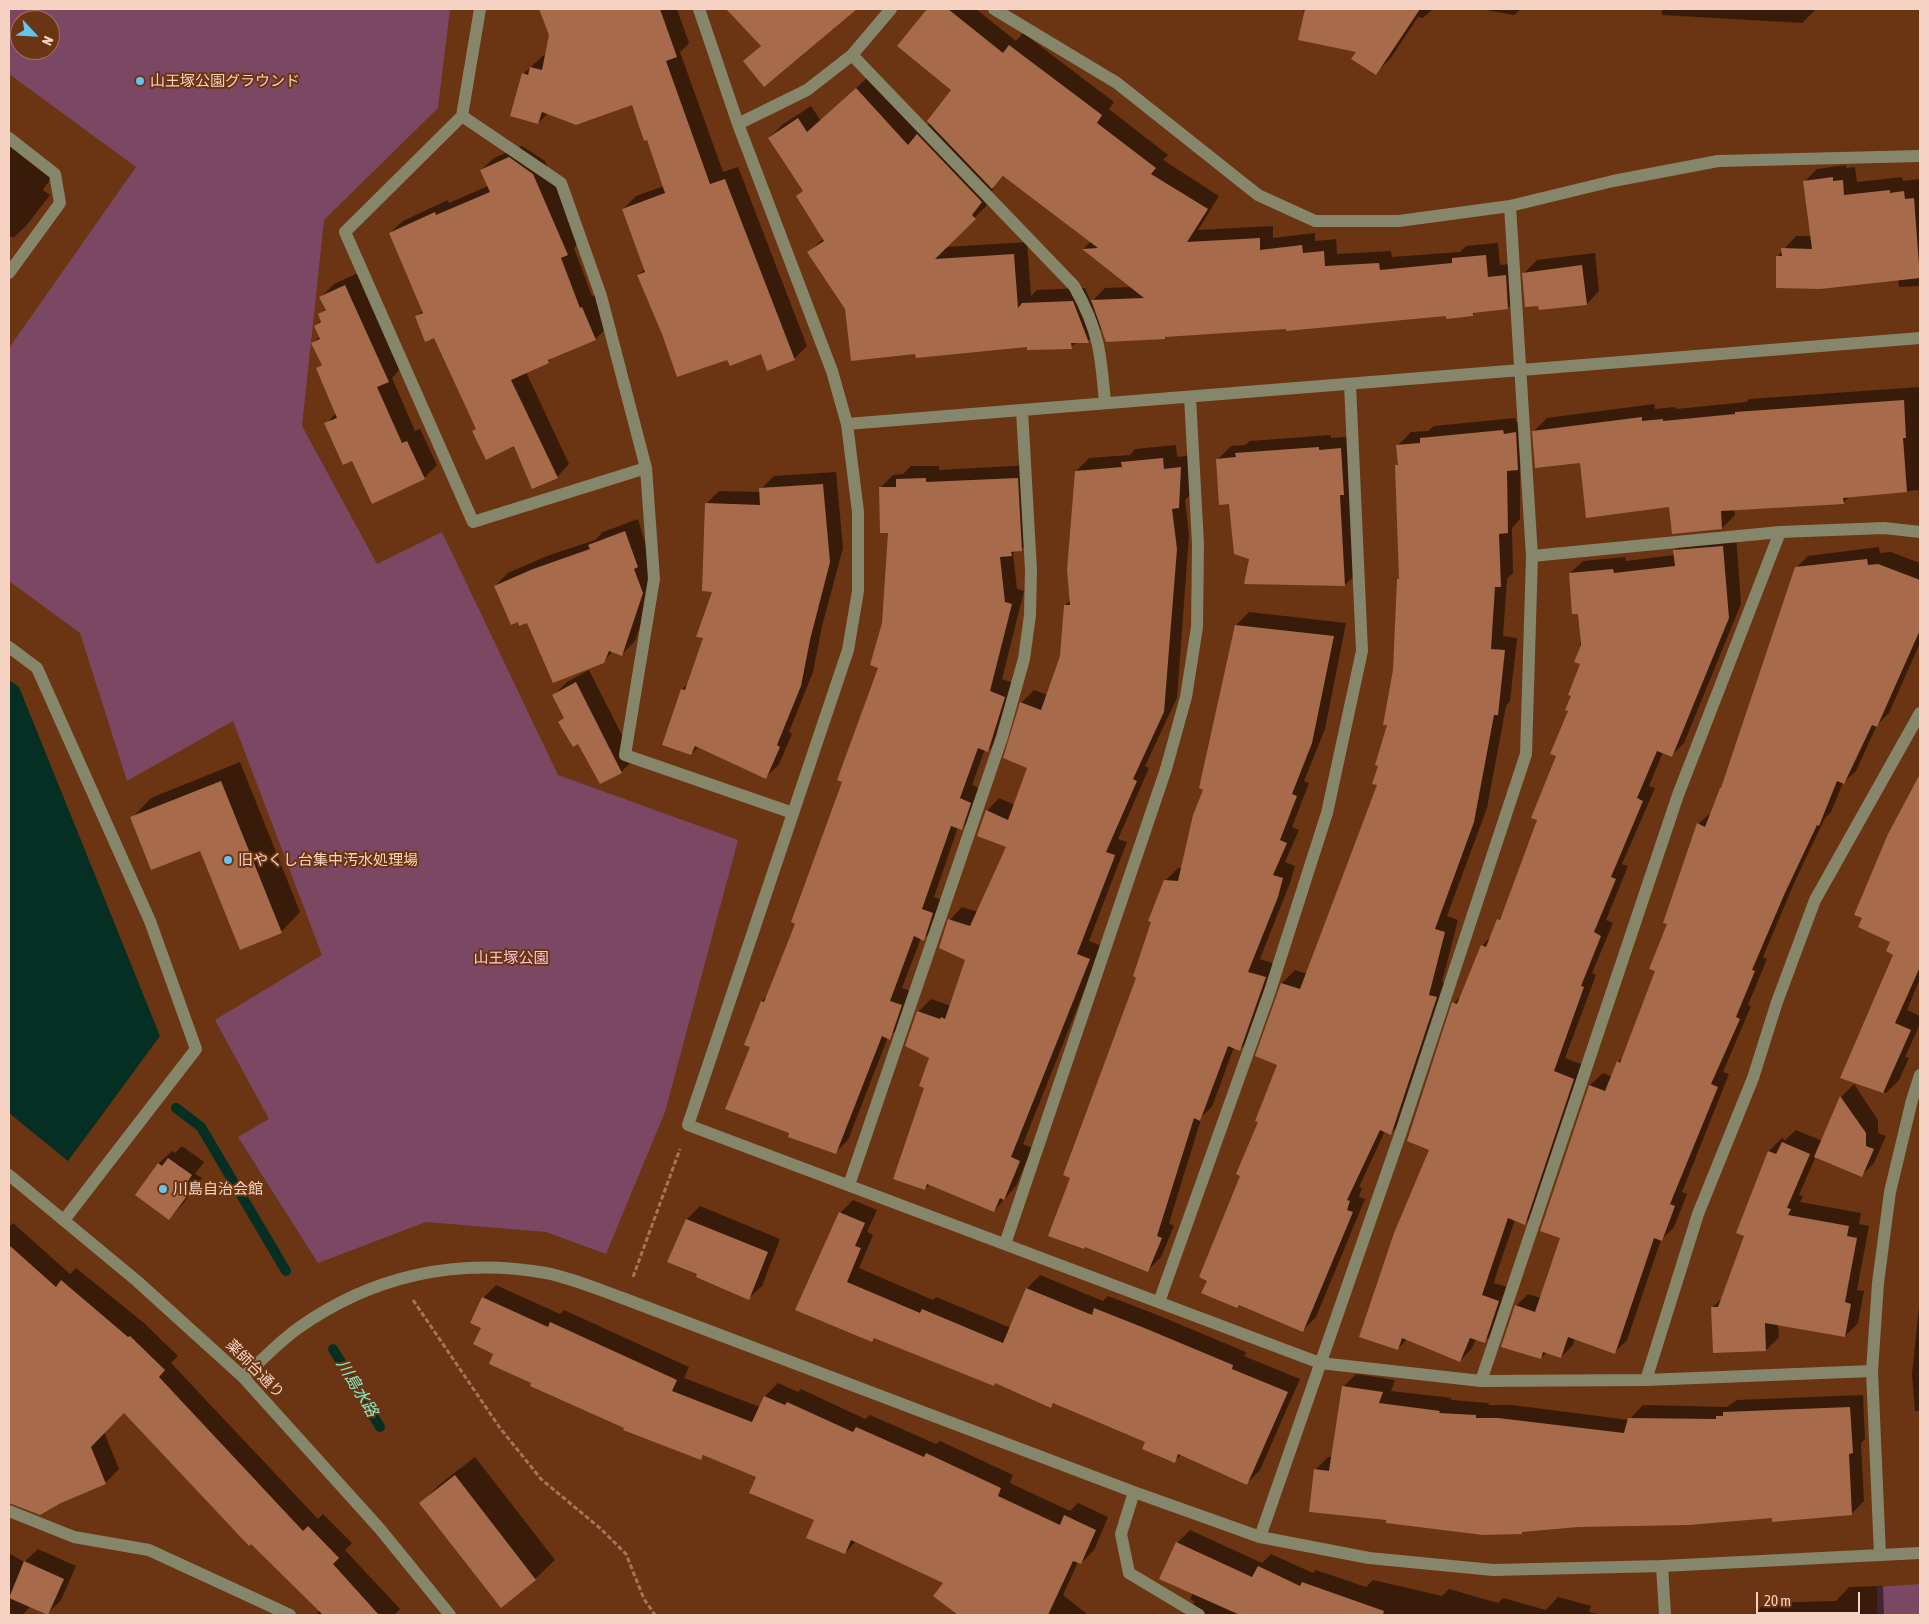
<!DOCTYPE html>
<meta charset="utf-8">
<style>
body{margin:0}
#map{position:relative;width:1929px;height:1624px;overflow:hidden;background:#6b3412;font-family:"Asap Condensed",sans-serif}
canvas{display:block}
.frame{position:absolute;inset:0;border:10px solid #f5d2c1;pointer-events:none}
.north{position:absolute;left:10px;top:10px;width:50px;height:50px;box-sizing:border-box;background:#6b3412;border:1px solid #a27358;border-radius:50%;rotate:115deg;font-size:14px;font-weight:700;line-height:20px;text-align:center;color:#f5d2c1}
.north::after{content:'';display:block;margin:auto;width:18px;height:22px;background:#65c5ee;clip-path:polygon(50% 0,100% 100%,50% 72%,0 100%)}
.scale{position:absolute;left:1756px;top:1592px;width:104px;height:22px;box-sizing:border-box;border:2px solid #f5d2c1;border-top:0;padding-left:6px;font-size:15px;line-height:18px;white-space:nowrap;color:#f5d2c1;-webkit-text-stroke:4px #6b3412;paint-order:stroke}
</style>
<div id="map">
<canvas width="1929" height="1624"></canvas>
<div class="frame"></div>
<div class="north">N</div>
<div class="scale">20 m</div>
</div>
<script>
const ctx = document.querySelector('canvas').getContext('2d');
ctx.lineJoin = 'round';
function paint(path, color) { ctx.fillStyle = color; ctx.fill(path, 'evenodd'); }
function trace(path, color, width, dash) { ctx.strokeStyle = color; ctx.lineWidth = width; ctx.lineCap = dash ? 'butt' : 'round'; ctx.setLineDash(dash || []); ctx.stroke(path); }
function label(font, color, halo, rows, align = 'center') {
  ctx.font = font + ' "Asap Condensed","Noto Sans JP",sans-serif'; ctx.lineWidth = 4; ctx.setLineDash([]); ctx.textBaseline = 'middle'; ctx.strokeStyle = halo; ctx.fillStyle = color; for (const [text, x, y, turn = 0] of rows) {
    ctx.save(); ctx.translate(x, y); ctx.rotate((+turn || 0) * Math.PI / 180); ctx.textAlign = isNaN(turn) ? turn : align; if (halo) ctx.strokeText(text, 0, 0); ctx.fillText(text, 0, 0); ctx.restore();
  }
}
paint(new Path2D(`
 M9 9H450L438 108 324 220 302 426 377 564 442 532 558 775 738 840 665 1112 606 1254 546 1232 426 1222 318 1263 238 1137 269 1119 215 1020 322 955 233 721 127 781 80 633 9 581V348L136 167 9 74ZM20 20H50V50H20Z
 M1920 1584V1615H1877V1587Z`), '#7c4763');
paint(new Path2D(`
 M9 680 19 687 160 1036 68 1161 9 1113Z`), '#062f23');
paint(new Path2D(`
 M541 9H677L689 43 680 52 723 172 738 167 807 346 794 359 762 353 728 358 663 333 638 275 645 269 623 209 636 196 664 186 648 139 632 103 548 113 538 123 523 74 544 55H546L551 35Z
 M728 9H852L847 14 745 61 762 45Z
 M928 9H976L1016 41 1023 33 1114 102 1109 109 1168 155 1163 160 1219 196 1198 230 1273 226V238L1315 233V241L1336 239 1337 254 1391 251 1392 257 1460 252 1466 246 1498 243 1500 265 1518 263 1521 295 1508 308 1476 311 1473 315H1447L1167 336 1165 338 1102 328 1088 341 1077 342 1071 347 1028 346 916 352 847 309 809 252 824 238 798 196 804 190 769 138 782 125 811 106 821 121 869 76 920 132 930 123 953 90 899 45ZM1005 175 1091 241 1083 249 1131 287 1105 288 1091 302 1085 288 1037 290 1031 296 1027 242 946 247 987 205 984 201 994 188 993 187Z
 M1297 9H1433L1423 18 1418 17 1390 59 1376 73 1358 51 1306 11Z
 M1480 9H1521L1514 15Z
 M1662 9H1816L1802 23 1662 15Z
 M9 146 51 178 43 190 50 195 26 226 13 238 11 236 9 239Z
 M522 146 545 161 580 242 574 248 592 296 595 295 608 327 595 339 554 356 548 362 526 372 569 464 557 477 515 444 477 428 435 336 416 317 423 310 390 233 403 221 448 200 449 203 488 186 481 170 494 158Z
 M1846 165V168L1855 167 1857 182 1902 177 1903 181 1920 179V286L1899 287 1898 279 1777 257 1796 236H1812L1804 182 1817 169Z
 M1595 253 1599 291 1587 304 1524 273 1537 260Z
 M358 273 401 368 392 378 415 431 420 429 437 465 424 478 352 459 326 424 336 413 317 369 323 363 313 343 320 336 315 326 321 320 319 315 326 308 321 297 334 284Z
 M1920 387V490L1849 497 1843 503 1734 509 1735 515 1722 528 1670 506 1581 462 1534 431 1547 418 1654 404 1655 409 1675 407 1676 409 1747 402 1749 399Z
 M1516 418V422L1529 420 1531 456 1520 467V519L1512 528 1513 573 1507 579 1503 636 1517 638 1510 701 1506 706 1487 808 1447 916 1458 920 1442 982 1449 984 1404 1120 1391 1133 1385 1131 1359 1187 1362 1188 1359 1197 1365 1199 1316 1317 1303 1330 1208 1280 1279 1064 1257 1056 1282 983 1295 970 1307 974 1378 784 1395 670 1401 577 1396 466 1399 463 1398 445 1411 432 1428 431 1434 426Z
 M1331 435V438L1354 436 1358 572 1345 585 1251 558 1230 503 1218 459 1231 446 1245 445 1250 441Z
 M1176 445 1177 457 1193 455 1191 494 1185 500 1189 535 1177 698 1145 766 1149 768 1118 839 1127 842 1125 847 1089 941 1102 946 1023 1144 1032 1148 1016 1186 994 1211 930 1184 925 1189 926 1087 930 1057 918 1012 931 999 951 1006 967 960 940 947 950 920 962 907 978 912 1008 846 987 811 999 798 1015 805 1029 768 1021 703 1034 690 1048 695 1061 656 1065 605 1071 600 1076 471 1089 458 1130 455 1135 449Z
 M1030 465 1034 537 1021 550 1013 553 1017 589 1024 591 1002 679 1017 684 1001 738 988 751 985 749 972 785 983 790 974 816 961 829 958 827 934 897 945 901 936 927 923 939 921 938 902 988 914 992 903 1025 888 1037 848 1140 835 1153 791 1133 751 1046 762 1001 768 995 797 923 880 667 890 531 880 488 893 475 903 474 911 466H939V470Z
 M836 472 843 548 822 626 813 672 789 732 792 734 779 764 766 777 698 747 691 754 664 744 682 689 689 683 704 638 713 590 706 504 719 491 761 492V489L774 476Z
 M638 519 656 579 635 641 622 654 613 651 603 662 527 622 495 586 508 573 547 556 595 540 603 532Z
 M1736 534 1741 604 1684 743 1672 755 1663 752 1649 786 1655 788 1622 864 1628 866 1606 920 1613 923 1592 973 1596 975 1565 1058 1586 1066 1537 1211 1525 1223 1515 1220 1497 1272 1494 1283 1511 1288 1498 1329 1485 1341 1476 1339 1472 1348 1460 1361 1407 1339 1398 1349 1454 1003 1463 994 1482 946 1492 935 1499 920 1504 914 1539 819 1581 664 1579 612 1570 573 1583 561 1625 557 1626 561 1675 555 1674 551 1687 538Z
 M1879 547 1880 553 1891 552 1920 563V643L1889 713 1877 725 1856 771 1843 783 1831 812 1825 818 1795 881 1763 957 1767 959 1748 1005 1751 1006 1723 1072 1729 1074 1682 1192 1687 1194 1674 1227 1661 1240 1627 1340 1615 1352 1575 1338 1573 1345 1561 1357 1547 1352 1541 1358 1516 1306 1528 1294 1541 1298 1562 1238 1542 1230 1590 1085 1603 1073 1612 1077 1618 1062 1624 1056 1657 971 1668 923 1698 824 1712 812 1724 785 1796 568 1808 556Z
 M1249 612 1346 623 1325 729 1304 781 1309 783 1292 827 1299 830 1285 862 1295 866 1290 883 1260 959 1278 965 1252 1037 1240 1049 1234 1047 1212 1107 1202 1116 1169 1223 1174 1226 1161 1257 1148 1270 1072 1177 1137 977 1165 881 1178 868H1182L1204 789 1236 625Z
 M589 670 634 759 621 772 560 722 565 717 554 695 567 682Z
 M240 762 300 912 281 932 201 849 132 818 151 798Z
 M1920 781V979L1907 1010 1920 1016V1024L1905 1057 1909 1058 1899 1080 1886 1093 1841 1077 1894 954 1892 941 1915 786Z
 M1854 1084 1878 1120V1133L1886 1136 1874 1163 1861 1176 1816 1156 1799 1195 1803 1196 1800 1202 1861 1213 1859 1224 1869 1226 1857 1290 1864 1291 1858 1323 1845 1336 1778 1324 1779 1337 1766 1350 1712 1308 1723 1297 1746 1236 1769 1151 1782 1138 1785 1140 1796 1130 1822 1141 1841 1097Z
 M182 1146 204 1162 195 1174 202 1178 182 1205 169 1218 136 1195 159 1163 172 1151 175 1153Z
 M853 1200 877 1210 867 1232 873 1235 859 1268 933 1300 936 1297 1011 1328 1027 1288 1040 1275 1103 1301 1108 1296 1155 1314 1246 1352 1244 1356 1300 1379 1260 1470 1247 1483 1182 1454 1174 1461 1147 1442 1055 1402 1050 1407 996 1382 994 1385 875 1337 872 1340 796 1309 840 1213Z
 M700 1206 780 1239 762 1286 749 1298 687 1219Z
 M13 1223 70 1274 76 1268 144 1323 178 1356 171 1363 318 1519 323 1514 352 1543 345 1550 400 1609 394 1615H319L317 1613 320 1610 124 1411 104 1432 119 1469 105 1483 60 1502 40 1513 9 1502V1387L38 1375 9 1349V1227Z
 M496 1285 560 1314 564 1310 689 1367 684 1378 760 1407 765 1396 778 1383 798 1392 801 1389 865 1419 870 1415 936 1444 940 1441 1013 1475 1010 1483 1070 1511 1078 1503 1108 1517 1094 1550 1081 1563 1078 1562 1063 1595 1088 1615H959L935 1595 945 1583 856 1541 845 1553 815 1519 758 1477 705 1454 701 1458 625 1427 532 1383 495 1353 482 1327 472 1322 484 1297Z
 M1920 1298V1411H1915L1912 1374Z
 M1356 1374 1395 1380 1391 1391 1452 1398 1451 1400 1489 1403 1488 1405H1512L1629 1420 1643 1405 1727 1407 1737 1400 1863 1395 1865 1439 1861 1443 1864 1501 1851 1514 1578 1526 1524 1530 1521 1533 1388 1519 1315 1470 1328 1457H1332L1343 1387Z
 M475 1457 555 1560 535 1579 501 1606 421 1503 440 1484Z
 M1190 1530 1262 1563 1271 1554 1313 1573 1316 1570 1366 1587 1373 1580 1442 1596 1449 1589 1498 1603 1503 1598 1546 1610 1558 1597 1591 1606 1589 1612 1603 1615H1182L1195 1602 1190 1599 1193 1593 1177 1543Z
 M38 1549 76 1566 61 1600 48 1613 31 1606 22 1615H9V1553L24 1562Z
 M1883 1586 1884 1615H1754L1765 1603 1836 1601 1849 1587Z`), '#0007');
trace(new Path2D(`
 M176 1108 201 1127 286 1271
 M333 1349 380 1427`), '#062f23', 10);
paint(new Path2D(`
 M539 9H660L677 57 666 61 710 184 725 179 795 360 767 371 761 354 730 366 727 360 677 377 662 334 637 275 645 272 622 209 665 193 647 140 644 141 632 105 576 125 542 112 538 124 510 116 522 73 528 75 530 67 542 70 549 35Z
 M726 9H857L764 87 743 61 761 46Z
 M927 9H948L1003 53 1009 45 1102 115 1097 123 1156 168 1151 174 1208 209 1187 242 1260 238V250L1302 245 1303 253 1324 251 1325 266 1379 263 1380 270 1452 263V258L1486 255 1488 277 1506 275 1508 309 1473 313V316L1446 319V316L1286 331V329L1165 337V339L1106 342 1091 300 1144 298 1082 249 1098 248 1003 176 992 189 927 121 951 90 897 46Z
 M1305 9H1420L1376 75 1351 59 1356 52 1298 40Z
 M856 88 908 145 917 134 982 202 972 215 976 219 935 259 1014 254 1018 308 1022 303 1073 301 1089 343H1071L1072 349 1027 350V347L916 358 915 354 851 361 845 309 807 252 824 241 796 196 803 191 768 138 798 118 807 132Z
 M509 157 533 174 568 255 561 258 580 308 582 307 596 340 548 360 549 363 511 380 558 478 532 489 514 446 486 460 472 431 476 429 434 338 425 342 415 316 423 313 389 233 435 212 436 215 490 192 480 170Z
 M1833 177V181L1843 180 1844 195 1890 190V193L1904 191 1905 199 1914 198 1920 278 1820 289 1776 288V256H1782L1781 248 1812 249 1803 181Z
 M1582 265 1587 305 1539 310 1538 306 1525 307 1522 273Z
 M345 285 389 382 377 387 402 443 407 441 425 479 372 504 352 461 343 465 324 423 337 418 316 368 322 365 311 343 320 339 314 326 321 322 318 314 326 310 319 297Z
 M1904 400 1906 438H1903L1907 492 1843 498 1844 504 1721 511 1722 529 1672 534 1669 507 1586 518 1580 463 1535 468 1532 431 1642 417V421L1663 419V421L1735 414V412Z
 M1503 430 1504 434 1516 432 1518 470 1507 471 1508 533 1499 534 1501 587H1495L1491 649 1505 650 1498 715H1494L1474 822 1435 929 1445 932 1429 995 1437 997 1391 1135 1380 1130 1347 1200 1350 1201 1347 1210 1353 1212 1303 1332 1239 1305 1237 1308 1201 1293 1207 1281 1199 1277 1240 1176 1236 1174 1258 1122 1255 1121 1277 1065 1255 1056 1281 983 1300 989 1377 785 1372 784 1378 766 1375 765 1387 725H1383L1393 670 1397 579H1399L1395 465H1398L1396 445 1420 443V438Z
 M1319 447V450L1341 448 1344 495H1340L1345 586 1244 584 1249 559 1234 554 1229 504 1219 505 1216 459 1236 457 1235 453Z
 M1163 458 1164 469 1181 467 1179 508 1172 509 1177 549 1164 712 1133 779 1137 781 1106 852 1115 855 1113 861 1077 954 1090 959 1011 1157 1020 1161 1004 1200 1000 1198 994 1212 927 1184 925 1190 893 1179 924 1088 919 1086 929 1058 905 1046 917 1011 940 1019 941 1017 945 1019 965 960 939 948 948 919 970 926 1006 847 977 836 986 810 1008 820 1027 768 1003 758 1020 702 1041 710 1060 656 1064 605H1070L1067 570 1075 471 1122 467 1121 462Z
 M926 478V482L1018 478 1022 551 1011 552 1012 556 1000 557 1005 602 1012 604 990 691 1005 697 988 752 978 748 960 798 971 803 962 830 951 826 922 909 933 913 924 941 914 936 890 1001 902 1005 890 1040 882 1036 836 1154 788 1137 789 1133 725 1109 750 1047 744 1045 761 1001 764 1002 795 924 791 922 842 782 837 780 878 668 870 665 882 623 888 533H880L879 487H896V479Z
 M823 484 830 562 810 640 801 686 777 745 780 747 766 779 695 746 691 755 662 745 681 689 685 690 703 638 696 637 712 592 702 591 705 503 760 505 759 488Z
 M625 531 638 567 634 569 643 593 622 656 609 651 604 663 553 683 527 623 519 626 518 622 511 625 494 586 533 569 590 549 588 545Z
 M1723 546 1729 618 1672 757 1657 751 1637 798 1643 801 1611 877 1616 879 1594 932 1601 936 1581 986 1584 987 1554 1071 1574 1079 1525 1225 1508 1218 1485 1286 1482 1295 1499 1301 1485 1343 1470 1338 1460 1362 1402 1338 1398 1350 1359 1337 1394 1233 1429 1150 1407 1141 1452 1002 1457 1004 1481 945 1486 947 1497 919 1500 920 1537 820 1531 818 1556 756 1550 754 1568 711 1565 710 1571 696 1568 695 1580 664 1574 662 1581 645 1578 614H1572L1569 573 1613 569 1614 573 1675 566 1673 550Z
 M1867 559 1868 565 1878 564 1920 580V630L1877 727 1872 725 1844 784 1837 781 1819 826 1817 825 1784 895 1752 970 1755 971 1736 1017 1740 1019 1711 1084 1718 1087 1670 1204 1675 1206 1662 1241 1654 1238 1615 1354 1568 1337 1561 1358 1543 1352 1541 1359 1501 1347 1515 1305 1535 1312 1560 1238 1540 1231 1589 1085 1605 1091 1617 1061 1620 1063 1655 971 1649 969 1667 924 1663 923 1697 823 1705 827 1720 788H1721L1795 567Z
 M1235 625 1334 636 1312 743 1292 794 1297 796 1280 840 1287 843 1273 875 1283 878 1278 897 1248 972 1266 977 1240 1051 1228 1046 1200 1121 1194 1118 1157 1236 1162 1238 1148 1272 1085 1247 1084 1249 1048 1236 1070 1178 1063 1175 1136 978 1133 976 1151 922 1148 921 1164 880 1178 881 1193 815 1203 790 1199 788Z
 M576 682 622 773 600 784 578 744 573 747 558 722 564 718 552 695Z
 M1920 774V967L1895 1023 1911 1030 1883 1093 1840 1078 1893 955 1886 951 1890 942 1858 927 1862 918 1854 915 1888 834Z
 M221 781 282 933 240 950 200 851 151 870 130 817Z
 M1840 1096 1866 1133V1146L1874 1149 1862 1177 1814 1157Z
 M1782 1142 1810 1154 1787 1208 1791 1209 1788 1215 1849 1226 1847 1236 1857 1238 1845 1302 1851 1304 1845 1337 1765 1323 1766 1351 1713 1353 1711 1307H1718L1744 1236 1736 1233 1768 1151 1776 1154Z
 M168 1158 192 1175 184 1187 190 1192 169 1220 135 1195 158 1163 162 1166Z
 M839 1212 865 1223 855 1246 861 1248 847 1282 920 1313 922 1309 1003 1343 1026 1288 1092 1315 1094 1308 1142 1327 1233 1365 1232 1369 1288 1392 1247 1485 1178 1454 1175 1463 1142 1449 1145 1442 1053 1403 1051 1408 995 1383 994 1386 874 1338 872 1342 795 1310Z
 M686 1219 768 1252 749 1300 696 1277 697 1274 667 1262Z
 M9 1245 56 1287 61 1280 128 1337 130 1336 165 1370 159 1377 303 1531 308 1526 339 1558 333 1564 379 1615H323L251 1544 249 1546 124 1413 91 1447 106 1484 61 1503 40 1515 9 1503Z
 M482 1297 548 1327 550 1322 677 1380 672 1391 752 1422 764 1396 785 1405 787 1402 853 1432 856 1427 924 1457 926 1453 1001 1488 998 1496 1060 1525 1064 1515 1096 1530 1081 1564 1073 1561 1048 1615H958L933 1596 943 1583 851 1540 845 1554 806 1538 814 1520 749 1493 756 1477 703 1455 701 1460 623 1430 624 1428 530 1386 531 1383 489 1364 493 1354 473 1344 481 1328 470 1323Z
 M1342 1386 1383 1392 1379 1403 1440 1411 1439 1413 1476 1415V1418H1498L1624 1433 1628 1418 1716 1419V1416H1723V1412L1850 1407 1853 1453 1849 1454 1852 1515 1772 1522V1518L1689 1525 1578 1527 1522 1532V1534L1483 1535 1386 1523V1520L1309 1512 1314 1469 1329 1471Z
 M455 1475 536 1580 501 1608 419 1503Z
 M1176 1542 1252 1577 1258 1566 1300 1586 1302 1582 1384 1611 1383 1615H1240L1159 1579Z
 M24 1561 64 1579 48 1615 9 1598Z`), '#a76a4a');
trace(new Path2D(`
 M633 1277 680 1149
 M413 1300 500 1428 541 1479 601 1529 626 1554 644 1599 655 1615`), '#a4755a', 3, [5, 2.5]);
trace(new Path2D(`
 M480 9 462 116 345 232 473 522 646 468
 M699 9 738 124 832 371 847 424 858 512V591L848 650 688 1125 1320 1363 1481 1381 1646 1380 1872 1371
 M994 9 1117 83 1258 195 1315 221H1399L1510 206 1613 181 1718 161 1920 156
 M852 55 1074 286C1099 330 1101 354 1105 403
 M462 116 561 183 601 296 646 468 654 579 625 755 793 813
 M738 124 807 90 852 55 891 9
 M9 138 55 174 60 203 9 273
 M847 424 1920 338
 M1532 556 1780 532 1884 528 1920 532
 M9 647 37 668 150 921 196 1049 64 1220
 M9 1175 137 1281 243 1377 380 1529 450 1615
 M849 1185 1002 737 1024 659 1030 615 1031 570 1022 410
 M1005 1244 1166 769 1186 697 1197 627 1198 544 1190 397
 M1159 1302 1270 991 1327 813 1362 651 1350 384
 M243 1377C261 1361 278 1343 297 1329 371 1276 456 1257 546 1273 572 1278 600 1290 625 1299L1134 1492 1260 1537 1369 1558 1493 1570 1662 1566 1920 1553
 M1646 1380 1698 1214 1753 1078 1777 1002 1815 900 1920 713
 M1481 1381 1678 795 1780 532
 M1134 1492 1121 1534 1129 1573 1199 1615
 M9 1511 74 1537 149 1550 290 1615
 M1260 1537 1401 1132 1526 754 1532 556 1510 206
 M1880 1555 1872 1371 1878 1283 1890 1192 1912 1100 1920 1075
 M1662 1566 1665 1615`), '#86866a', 12);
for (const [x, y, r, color] of [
 [140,81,5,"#65c5ee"],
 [228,860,5,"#65c5ee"],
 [163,1189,5,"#65c5ee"]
]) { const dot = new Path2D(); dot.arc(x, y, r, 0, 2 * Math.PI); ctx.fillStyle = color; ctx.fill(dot); trace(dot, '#6b3412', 2); }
label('15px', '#f5d2c1', '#6b3412', [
 ["山王塚公園グラウンド",150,81],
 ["旧やくし台集中汚水処理場",238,860],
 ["川島自治会館",173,1189]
], 'left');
label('15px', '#fac5de', '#6b3412', [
 ["山王塚公園",511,958]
]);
label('15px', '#f5d2c1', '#6b3412', [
 ["薬師台通り",255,1369,45]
]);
label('italic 16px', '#81ebc5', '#6b3412', [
 ["川島水路",357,1388,59]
]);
</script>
